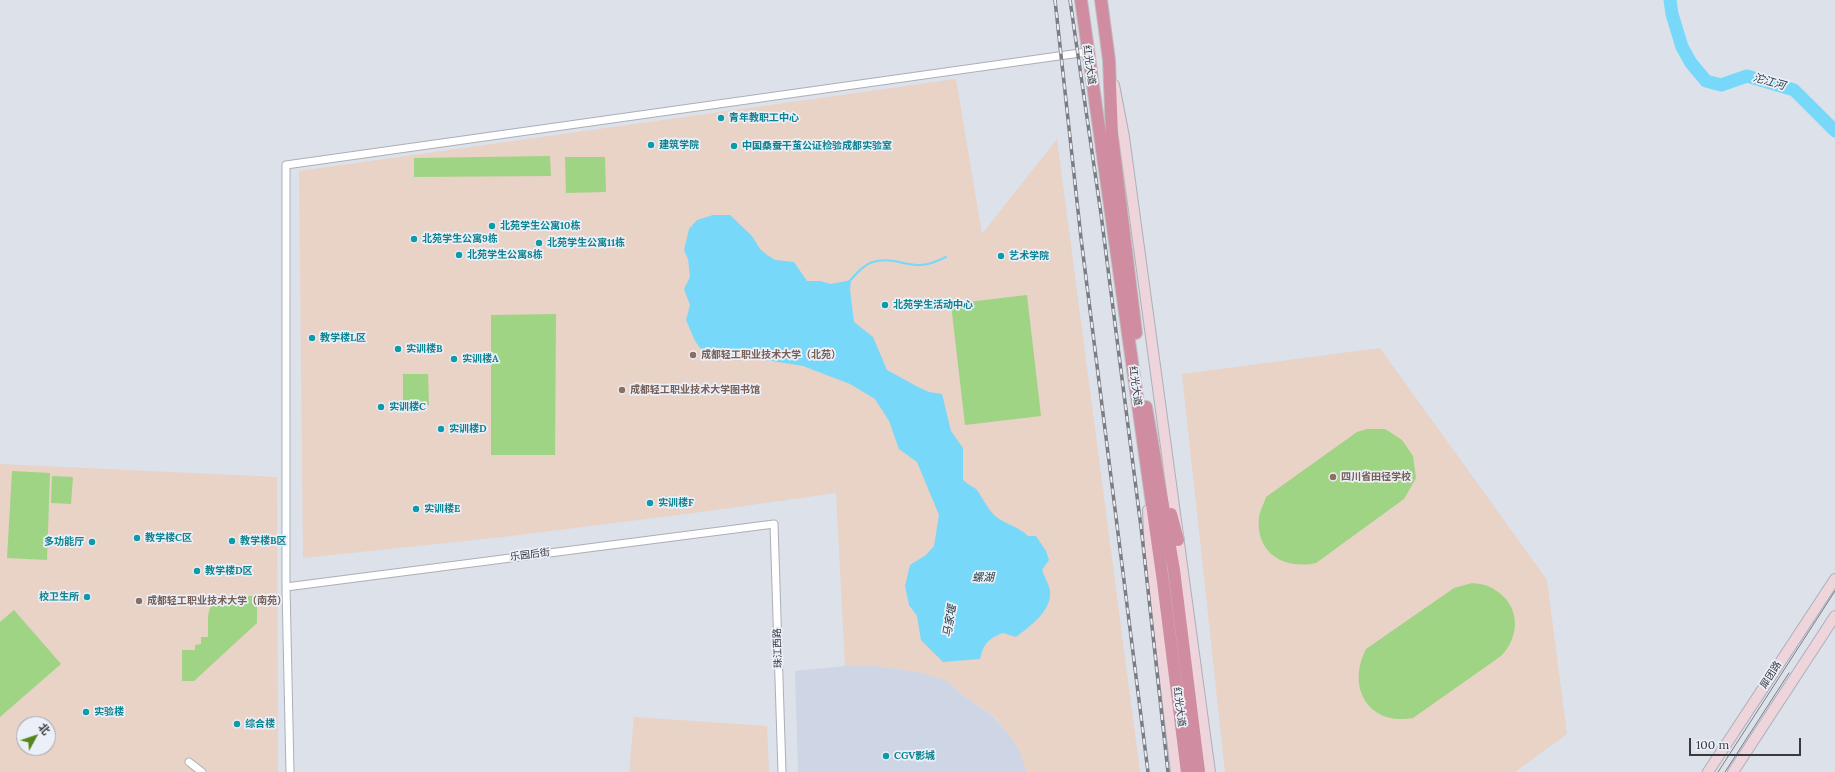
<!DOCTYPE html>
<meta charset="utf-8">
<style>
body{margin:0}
#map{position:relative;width:1835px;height:772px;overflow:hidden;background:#dde1ea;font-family:Lora,"Noto Sans SC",serif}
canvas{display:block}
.north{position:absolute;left:16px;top:716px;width:40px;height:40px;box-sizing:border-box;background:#ebeff8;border:1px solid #a4a7ae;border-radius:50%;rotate:50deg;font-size:11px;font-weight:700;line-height:16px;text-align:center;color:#393a3e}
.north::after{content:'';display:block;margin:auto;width:14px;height:18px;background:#55871c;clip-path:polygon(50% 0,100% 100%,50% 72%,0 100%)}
.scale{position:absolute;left:1689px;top:738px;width:112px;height:18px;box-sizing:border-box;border:2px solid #393a3e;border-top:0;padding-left:5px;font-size:12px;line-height:14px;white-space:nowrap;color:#393a3e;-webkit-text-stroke:3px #ebeff8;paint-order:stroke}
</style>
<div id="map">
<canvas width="1835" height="772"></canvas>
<div class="north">北</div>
<div class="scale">100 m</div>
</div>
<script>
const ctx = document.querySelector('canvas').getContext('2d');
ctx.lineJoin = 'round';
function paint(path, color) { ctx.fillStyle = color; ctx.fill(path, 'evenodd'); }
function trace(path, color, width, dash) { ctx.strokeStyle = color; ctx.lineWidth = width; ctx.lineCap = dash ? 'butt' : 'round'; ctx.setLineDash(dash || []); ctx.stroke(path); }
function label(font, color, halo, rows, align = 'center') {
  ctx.font = font + ' Lora,"Noto Sans SC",serif'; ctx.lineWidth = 3.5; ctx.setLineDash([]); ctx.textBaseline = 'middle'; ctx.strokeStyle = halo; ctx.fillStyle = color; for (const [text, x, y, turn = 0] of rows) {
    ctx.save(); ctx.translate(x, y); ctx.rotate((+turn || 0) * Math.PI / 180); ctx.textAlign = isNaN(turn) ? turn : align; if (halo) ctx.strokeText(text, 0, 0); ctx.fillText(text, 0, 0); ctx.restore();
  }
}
paint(new Path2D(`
 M845 666H877L918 672 945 680 956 688 965 697 992 715 1008 733 1019 750 1027 772H798L795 671Z`), '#ced5e5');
paint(new Path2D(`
 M956 79 982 234 1057 139 1140 772H1027L1019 750 1008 733 993 715 965 697 956 688 945 680 918 672 877 666H845L836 493 694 513 503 537 303 558 299 171Z
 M1380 348 1547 580 1567 734 1515 772H1225L1182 374Z
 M0 464 277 477 278 772H0ZM24 724H48V748H24Z
 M634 717 767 726 769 772H629Z`), '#e9d2c6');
paint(new Path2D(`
 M550 156 551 176 414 177V158Z
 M565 157H605L606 192 566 193Z
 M1027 295 1041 416 965 425 951 304Z
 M556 314 555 455H491V315Z
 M403 374H428L429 405H403Z
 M1367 429H1385L1402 440 1413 456 1416 478 1404 499 1316 563C1284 570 1255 553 1259 517 1260 510 1264 504 1266 497L1357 432Z
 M12 471 50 473 47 560 7 558Z
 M52 476 73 477 71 504 51 503Z
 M1472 583C1480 584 1489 585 1495 590 1520 605 1521 636 1501 656L1413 718C1369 726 1346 688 1366 649L1454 588Z
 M229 596H257V623L194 681H182V650H195V645L201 644V637H208C209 617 203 601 229 596Z
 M14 610 61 664 0 717V622Z`), '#9fd484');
paint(new Path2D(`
 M713 215H730L752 236 760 249 767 255 775 260 794 262 807 281H820L831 284 851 280 850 290 854 322 873 337 887 370 918 387 929 392 942 394 951 431 963 448V480C967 484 972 486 976 489 980 493 987 508 994 515 1004 524 1018 526 1028 536H1036L1046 551 1049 560 1042 570C1044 576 1049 584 1050 591 1052 611 1030 626 1016 637L1003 633C988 639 984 643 980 659L943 662 921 640 917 616 909 605 905 586 910 565 926 555 934 546 939 515 917 462 899 449 889 421 875 399 850 384 803 366 759 359 743 351 720 352 710 355 700 348 695 341 686 320 690 305 684 289 690 277 688 259 684 250 689 229 697 220Z`), '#78d8f9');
trace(new Path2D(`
 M849 282C855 275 861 267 870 263 887 256 903 265 920 265 930 265 937 261 946 257`), '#78d8f9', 2);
trace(new Path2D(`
 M1670 0 1672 14 1682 47 1691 63 1706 81 1721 85 1747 76 1794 90 1835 131`), '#78d8f9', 13);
const minor = new Path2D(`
 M286 587 774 524 782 772
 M189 762 202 772
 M290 772 286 587V165L1087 52`);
const secondary = new Path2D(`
 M1114 85 1124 137 1210 772
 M1148 510 1150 554 1176 772
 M1708 772 1835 579
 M1733 772 1835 616`);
const trunk = new Path2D(`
 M1081 0 1163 582 1187 772
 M1101 0 1109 60 1112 135 1136 333
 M1146 407 1174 570 1199 772
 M1171 514 1178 540`);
trace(minor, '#acafb8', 9);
trace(secondary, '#acafb8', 12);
trace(trunk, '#c0c0c1', 14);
trace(minor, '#fff', 7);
trace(secondary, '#eed4db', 10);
trace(trunk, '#d08ca0', 12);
trace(new Path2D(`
 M1718 772 1835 591
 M1725 772 1789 673`), '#7b7d83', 1);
const rail = new Path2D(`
 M1055 0 1081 238 1148 772
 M1070 0 1101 214 1142 535 1168 772`);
trace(rail, '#7b7d83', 3.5);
trace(rail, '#ebeff8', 2, [6]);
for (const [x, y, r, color] of [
 [721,118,4,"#0f9aa8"],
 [651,145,4,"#0f9aa8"],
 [734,146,4,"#0f9aa8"],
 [492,226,4,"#0f9aa8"],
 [414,239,4,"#0f9aa8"],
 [539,243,4,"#0f9aa8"],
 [459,255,4,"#0f9aa8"],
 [1001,256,4,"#0f9aa8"],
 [885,305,4,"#0f9aa8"],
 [312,338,4,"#0f9aa8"],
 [398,349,4,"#0f9aa8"],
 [693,355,4,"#8d6e63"],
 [454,359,4,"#0f9aa8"],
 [622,390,4,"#8d6e63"],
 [381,407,4,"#0f9aa8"],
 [441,429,4,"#0f9aa8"],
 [1333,477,4,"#8d6e63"],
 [650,503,4,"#0f9aa8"],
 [416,509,4,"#0f9aa8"],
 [137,538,4,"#0f9aa8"],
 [232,541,4,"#0f9aa8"],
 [92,542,4,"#0f9aa8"],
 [197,571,4,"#0f9aa8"],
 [87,597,4,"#0f9aa8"],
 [139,601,4,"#8d6e63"],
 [86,712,4,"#0f9aa8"],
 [237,724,4,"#0f9aa8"],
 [886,756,4,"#0f9aa8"]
]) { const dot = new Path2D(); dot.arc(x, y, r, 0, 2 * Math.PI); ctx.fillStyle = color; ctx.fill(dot); trace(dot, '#ebeff8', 1.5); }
label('10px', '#393a3e', '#ebeff8', [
 ["红光大道",1089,65,82],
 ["红光大道",1135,386,82],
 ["乐园后街",530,555,-7],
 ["珠江西路",778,648,-92],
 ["犀团路",1771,675,-57],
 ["红光大道",1179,707,83]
]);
label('bold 10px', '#0d838f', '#ebeff8', [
 ["青年教职工中心",729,118],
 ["建筑学院",659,145],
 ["中国桑蚕干茧公证检验成都实验室",742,146],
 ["北苑学生公寓10栋",500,226],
 ["北苑学生公寓9栋",422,239],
 ["北苑学生公寓11栋",547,243],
 ["北苑学生公寓8栋",467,255],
 ["艺术学院",1009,256],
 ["北苑学生活动中心",893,305],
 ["教学楼L区",320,338],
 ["实训楼B",406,349],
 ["实训楼A",462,359],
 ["实训楼C",389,407],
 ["实训楼D",449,429],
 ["实训楼F",658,503],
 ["实训楼E",424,509],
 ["教学楼C区",145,538],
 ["教学楼B区",240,541],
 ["多功能厅",84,542,"right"],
 ["教学楼D区",205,571],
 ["校卫生所",79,597,"right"],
 ["实验楼",94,712],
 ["综合楼",245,724],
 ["CGV影城",894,756]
], 'left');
label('bold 10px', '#785e54', '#ebeff8', [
 ["成都轻工职业技术大学（北苑）",701,355],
 ["成都轻工职业技术大学图书馆",630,390],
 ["四川省田径学校",1341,477],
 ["成都轻工职业技术大学（南苑）",147,601]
], 'left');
label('italic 11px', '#1c333b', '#ebeff8', [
 ["沱江河",1769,82,16],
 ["螺湖",983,578],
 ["马家堰",950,621,-80]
]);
</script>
